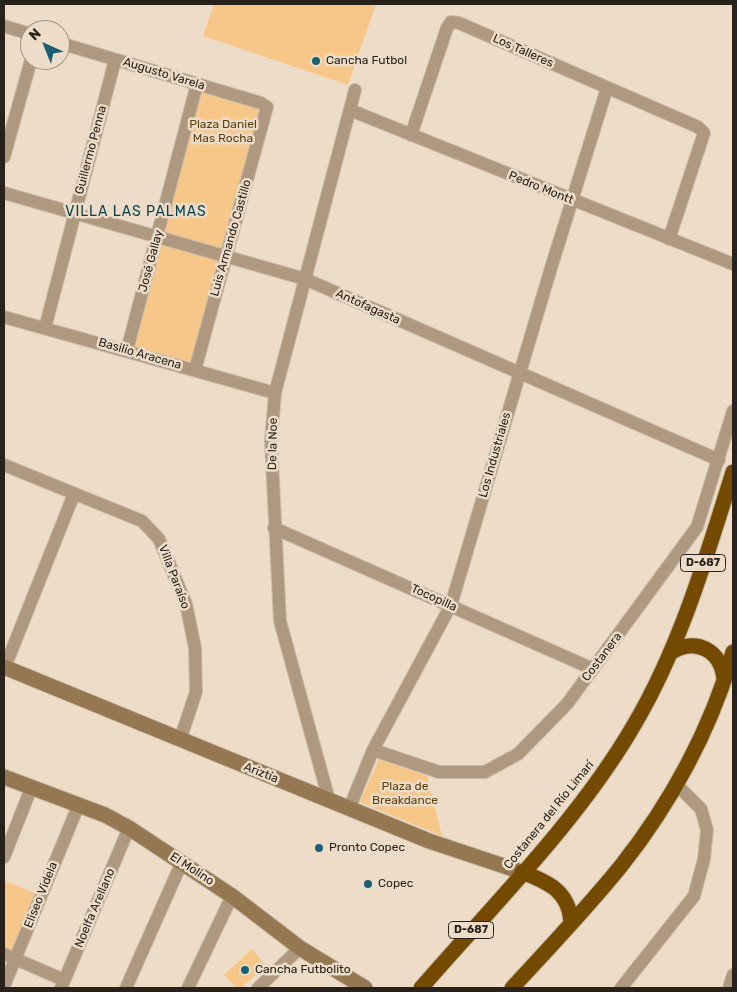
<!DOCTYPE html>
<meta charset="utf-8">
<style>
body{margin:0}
#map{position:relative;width:737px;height:992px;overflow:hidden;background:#ecdcc8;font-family:Rubik,sans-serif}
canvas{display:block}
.frame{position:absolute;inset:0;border:5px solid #28221a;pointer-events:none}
.north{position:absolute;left:20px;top:20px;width:50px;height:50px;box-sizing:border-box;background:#ecdcc8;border:1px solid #9e9282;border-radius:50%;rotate:316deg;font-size:14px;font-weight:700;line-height:20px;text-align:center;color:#28221a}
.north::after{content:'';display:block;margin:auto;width:18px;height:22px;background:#1b5f72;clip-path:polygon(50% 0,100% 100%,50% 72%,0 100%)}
</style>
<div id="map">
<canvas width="737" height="992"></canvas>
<div class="frame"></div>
<div class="north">N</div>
</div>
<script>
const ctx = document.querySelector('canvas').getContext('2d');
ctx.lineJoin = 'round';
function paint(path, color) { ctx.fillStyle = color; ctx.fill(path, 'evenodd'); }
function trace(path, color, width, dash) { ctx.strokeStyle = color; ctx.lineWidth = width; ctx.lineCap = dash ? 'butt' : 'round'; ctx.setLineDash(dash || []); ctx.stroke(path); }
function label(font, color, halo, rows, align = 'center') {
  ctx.font = font + ' Rubik,sans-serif'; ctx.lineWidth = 5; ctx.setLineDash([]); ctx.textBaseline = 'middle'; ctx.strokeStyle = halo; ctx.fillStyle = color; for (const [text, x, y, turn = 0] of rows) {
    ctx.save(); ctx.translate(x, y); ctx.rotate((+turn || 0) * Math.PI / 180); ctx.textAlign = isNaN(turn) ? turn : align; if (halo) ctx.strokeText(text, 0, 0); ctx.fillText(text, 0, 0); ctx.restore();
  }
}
paint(new Path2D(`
 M214 4H376L348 85 203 36Z
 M199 87 266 107 224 252 161 234Z
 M160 239 222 257 193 365 132 348Z
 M379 759 427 776 442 836 360 802Z
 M4 880 39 895 13 952 4 948Z
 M252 949 266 966 241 988H237L224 975Z`), '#f7c789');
const street = new Path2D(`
 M4 26 30 34
 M60 43 261 103 267 107 195 370
 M350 110 733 264
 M411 135 447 28 451 22 459 23 698 127 704 133 669 239
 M4 157 31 60
 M4 193 305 279 719 460
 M4 317 275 393
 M45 328 115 60
 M127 350 197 84
 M4 465 142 521 159 539 186 604 195 648 196 692 180 740
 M274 528 593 669
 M5 667 74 494
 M373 750 439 772H485L518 754 567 704 697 527 733 411
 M329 800 280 621 271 441 275 393 355 90
 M349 809 373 750 451 605 551 268 607 88
 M4 857 32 786
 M4 954 64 980
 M4 986 79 804
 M61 988 129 828
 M126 988 182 862
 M188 988 232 896
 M258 988 300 948
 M621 988 694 896 704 859 707 830 701 809 676 784
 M729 988 733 975`);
const secondary = new Path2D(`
 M4 667 429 841 522 872
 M4 777 105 815 129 828 232 896 300 948 365 988`);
const highway = new Path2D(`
 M670 653C696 636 722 651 724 680
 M522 872C548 882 569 891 571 922
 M421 988C493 905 579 820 634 725 680 647 706 558 733 472
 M512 988C549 948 587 908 621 866 671 803 711 729 733 652`);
trace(street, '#c9bba9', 14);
trace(secondary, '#c9bba9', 17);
trace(highway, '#c9bba9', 17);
trace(street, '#ae9980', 12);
trace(secondary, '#957851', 15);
trace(highway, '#734a00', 15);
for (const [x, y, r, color] of [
 [316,61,5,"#1b5f72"],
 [319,848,5,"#1b5f72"],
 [368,884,5,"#1b5f72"],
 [245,970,5,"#1b5f72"]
]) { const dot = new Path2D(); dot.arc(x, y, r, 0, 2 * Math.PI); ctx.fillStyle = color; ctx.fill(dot); trace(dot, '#ecdcc8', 2); }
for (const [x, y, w] of [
 [703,563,45],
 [471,930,45]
]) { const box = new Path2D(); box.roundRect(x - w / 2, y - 8.5, w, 17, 4); ctx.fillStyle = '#ecdcc8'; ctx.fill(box); trace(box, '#28221a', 1); }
label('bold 11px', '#28221a', null, [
 ["D-687",703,563],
 ["D-687",471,930]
]);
label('12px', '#28221a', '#ecdcc8', [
 ["Los Talleres",523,51,24],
 ["Augusto Varela",164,74,17],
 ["Guillermo Penna",91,150,-75],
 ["Pedro Montt",541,188,22],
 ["Luis Armando Castillo",231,238,-74],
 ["José Gallay",151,261,-75],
 ["Antofagasta",368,307,24],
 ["Basilio Aracena",140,354,16],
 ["De la Noe",273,444,-89],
 ["Los Industriales",495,455,-74],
 ["Villa Paraíso",174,577,69],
 ["Tocopilla",434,598,24],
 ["Costanera",602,657,-53],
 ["Ariztía",261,773,22],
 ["Costanera del Río Limarí",549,815,-51],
 ["El Molino",192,869,33],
 ["Eliseo Videla",41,895,-68],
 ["Noelfa Arellano",95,908,-67]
]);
label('12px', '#28221a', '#ecdcc8', [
 ["Cancha Futbol",326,61],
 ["Pronto Copec",329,848],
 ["Copec",378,884],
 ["Cancha Futbolito",255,970]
], 'left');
label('12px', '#5f400f', '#ecdcc8', [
 ["Plaza Daniel",223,125],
 ["Mas Rocha",223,139],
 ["Plaza de",405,787],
 ["Breakdance",405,801]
]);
ctx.letterSpacing = '1px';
label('14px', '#043f4e', '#ecdcc8', [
 ["VILLA LAS PALMAS",136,212]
]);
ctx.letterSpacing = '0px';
</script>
